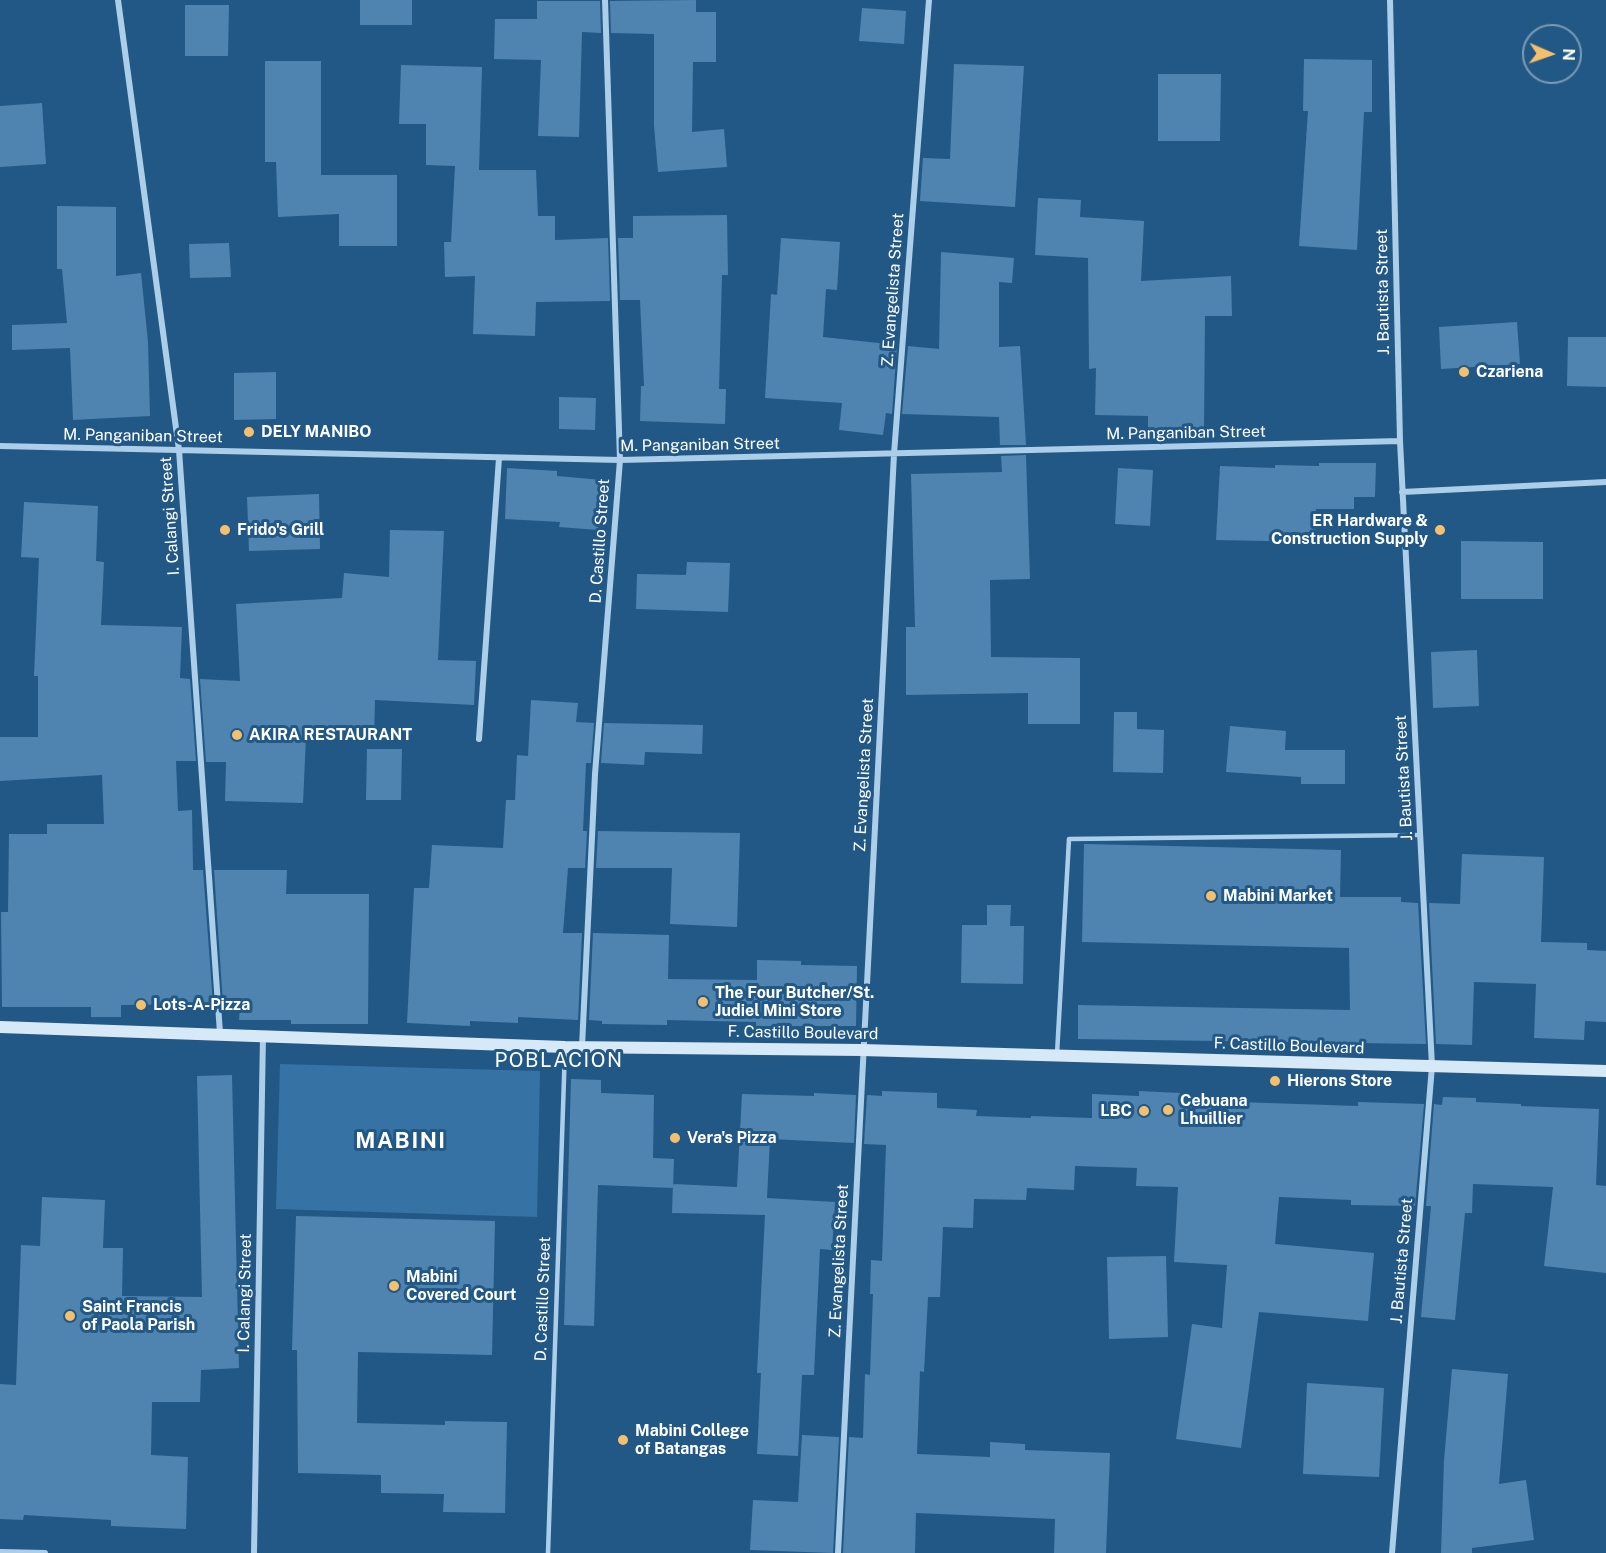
<!DOCTYPE html>
<style>
body{margin:0}
#map{position:relative;width:1606px;height:1553px;overflow:hidden;background:#225886;font-family:"Public Sans",sans-serif}
canvas{display:block}
.north{position:absolute;left:1522px;top:24px;width:60px;height:60px;box-sizing:border-box;background:#225886;border:2px solid #7a9bb6;border-radius:50%;rotate:92deg;font-size:16px;font-weight:700;line-height:24px;text-align:center;color:#fff}
.north::after{content:'';display:block;margin:auto;width:21px;height:27px;background:#f5c06e;clip-path:polygon(50% 0,100% 100%,50% 72%,0 100%)}
</style>
<div id="map">
<canvas width="1606" height="1553"></canvas>
<div class="north">N</div>
</div>
<script>
const ctx = document.querySelector('canvas').getContext('2d');
ctx.lineJoin = 'round';
function paint(path, color) { ctx.fillStyle = color; ctx.fill(path, 'evenodd'); }
function trace(path, color, width, dash) { ctx.strokeStyle = color; ctx.lineWidth = width; ctx.lineCap = dash ? 'butt' : 'round'; ctx.setLineDash(dash || []); ctx.stroke(path); }
function label(font, color, halo, rows, align = 'center') {
  ctx.font = font + ' "Public Sans",sans-serif'; ctx.lineWidth = 6; ctx.setLineDash([]); ctx.textBaseline = 'middle'; ctx.strokeStyle = halo; ctx.fillStyle = color; for (const [text, x, y, turn = 0] of rows) {
    ctx.save(); ctx.translate(x, y); ctx.rotate((+turn || 0) * Math.PI / 180); ctx.textAlign = isNaN(turn) ? turn : align; if (halo) ctx.strokeText(text, 0, 0); ctx.fillText(text, 0, 0); ctx.restore();
  }
}
paint(new Path2D(`
 M280 1064 540 1071 537 1217 276 1209Z`), '#3672a3');
paint(new Path2D(`
 M360 0H412V25H360Z
 M696 0V12H716V62H693L692 132 724 129 727 167 658 172 654 126V34L611 33 610 1Z
 M537 1H600L601 33 582 32 579 137 538 136 541 60 494 59 495 19H537Z
 M185 5H229L228 56H185Z
 M862 8 906 11 904 44 859 41Z
 M1304 59 1372 60V112H1364L1357 250 1299 246 1308 111H1303Z
 M265 61H321V175H397V246H339V214L278 217 276 162H265Z
 M954 64 1024 66 1015 207 920 201 923 158 950 159Z
 M401 65 482 67 479 170H536L538 216H555V240L608 238 610 301 536 302 535 336 473 334 475 276 445 277 444 242H451L455 166 426 165V124H399Z
 M1158 74H1221L1220 141H1158Z
 M42 103 46 164 0 167V106Z
 M1038 198 1081 200 1080 217 1144 221 1141 281 1231 276 1232 316H1205L1204 429 1148 428V416L1095 415 1096 368 1089 369 1088 258 1035 255Z
 M57 206 116 207V276L141 273 148 342 150 416 73 420 70 348 12 350V325L67 323 62 269H57Z
 M727 215 728 275H722L719 389H726L725 424 640 421 641 386H644L640 300H620L618 238H633V216Z
 M781 238 840 242 837 290 826 289 823 337 897 345 892 414 886 413 883 435 839 430 842 403 765 398 771 294 777 295Z
 M229 243 231 277 190 278 189 244Z
 M941 252 1014 258 1012 283 999 282V347L1020 346 1026 445H1000L999 417 902 414 908 346 939 349Z
 M1517 322 1520 364 1441 369 1439 327Z
 M1568 337H1606V387L1567 386Z
 M276 372V419L234 420V373Z
 M559 397 596 398 595 430 559 429Z
 M1026 455 1030 579 990 580 991 657 1080 658V724H1028V693L906 695V627H915L911 474 1002 472 1001 456Z
 M1319 463H1376L1375 497H1354V509H1316L1315 542 1216 540 1220 466 1275 468V465L1319 466Z
 M507 468 557 471V476L602 480 598 530 559 527 560 522 505 519Z
 M1118 468 1153 470 1150 526 1115 524Z
 M319 494 320 549 249 551 247 497Z
 M24 502 98 506 96 561 104 562 101 625 182 627 180 678 190 679 196 761H176L178 811 192 810 193 870H203L213 1004 121 1005V1017H91V1007H2L1 912H8L9 834H47V824H104L102 775 0 781V737H38V676H34L39 558 21 557Z
 M390 530 444 531 438 660 476 661 474 705 375 700 374 740 306 737 303 803 225 801 226 762H206L200 679 240 681 236 604 342 598 344 573 389 577Z
 M1461 541 1543 542V599H1461Z
 M687 562 730 563 728 612 636 609 637 574 686 575Z
 M1477 650 1479 706 1433 708 1431 652Z
 M531 700 578 703 576 722 594 723 591 763H586L583 831H587L585 868H568L563 933H582L578 1020 518 1017V1023L470 1021V1026L407 1023 414 888H429L432 845 503 848 506 800H515L517 755 528 756Z
 M1114 712H1137V729L1164 730 1163 773 1113 772Z
 M604 723 703 725 702 754 645 752 644 765 601 763Z
 M1230 726 1286 731 1285 750H1345V784H1301V777L1226 772Z
 M367 749H402L401 800H366Z
 M598 831 740 833 737 927 670 924 672 868H596Z
 M1084 844 1341 850 1340 897H1401V902L1418 903 1426 1044 1078 1039V1005L1350 1010 1349 948 1082 942Z
 M1462 854 1544 857 1541 942 1587 943V950L1606 951V1022L1585 1021 1584 1040 1534 1038 1536 984 1474 982 1472 1045 1436 1044 1429 903 1460 904Z
 M214 870H287L286 894H369L368 1024H291V1020H239L240 1004H223Z
 M987 905H1011L1010 926H1024L1023 984 961 983 962 925H987Z
 M593 933 669 935 668 979 757 980V960L801 961V965L857 966 856 1026H756V1022L667 1020V1025L602 1024V1021L589 1020Z
 M232 1075 239 1368 201 1370 200 1402H152L151 1455 188 1457 186 1529 111 1526V1520L24 1515 23 1520 0 1519V1384L16 1385 21 1245 40 1246 42 1197 105 1200 103 1248H123L122 1296 202 1297 197 1076Z
 M571 1079 601 1080V1093L654 1095 653 1158 674 1159 673 1188 598 1185 594 1326 564 1325Z
 M882 1091 937 1093V1108L977 1110 976 1116 1031 1118V1116L1092 1118V1094L1139 1096V1091L1180 1093V1098L1238 1102 1358 1106V1102L1424 1104 1415 1206 1351 1205V1200L1279 1197 1275 1244 1374 1253 1368 1321 1259 1312 1241 1448 1176 1439 1192 1324 1222 1328 1227 1265 1174 1262 1178 1187 1136 1186 1137 1168 1075 1166 1074 1190 1027 1188 1026 1200 974 1199 973 1228 943 1227 940 1297H928L924 1372 920 1371 917 1454 990 1457V1442L1025 1444V1450L1110 1453 1106 1553H1054L1055 1519 916 1513 915 1553H843L849 1437 863 1438 865 1374 870 1375 873 1294H870L871 1260 882 1261 886 1145 864 1144 867 1095 882 1096Z
 M814 1093 856 1095 854 1143 770 1139 767 1198 835 1202 832 1250 820 1249 814 1375H802L798 1456 757 1454 761 1373H757L765 1215 672 1213 673 1184 737 1187 742 1094 814 1096Z
 M1443 1097 1476 1098V1102L1521 1104V1106L1599 1109 1596 1185 1606 1186V1273L1544 1266 1553 1187 1473 1184 1472 1213H1465L1455 1320 1421 1317 1431 1206H1426L1434 1104 1442 1105Z
 M296 1216 495 1221 492 1355 358 1352 357 1423 445 1425V1421L507 1422 505 1513 443 1512 444 1494 381 1493V1475L298 1473 297 1350H292Z
 M1166 1256 1168 1337 1109 1339 1107 1257Z
 M1452 1369 1508 1374 1499 1484 1526 1480 1534 1540 1472 1548V1553H1441L1444 1460Z
 M1307 1383 1384 1388 1379 1477 1303 1474Z
 M802 1435 839 1437 833 1553 750 1550 753 1500 798 1502Z`), '#4f84b0');
trace(new Path2D(`
 M1057 1054 1069 839 1420 835
 M548 1553 565 1049`), '#accee9', 4.5);
trace(new Path2D(`
 M118 0 179 450 220 1033
 M1390 0 1400 441 1432 1066 1392 1553
 M0 446 620 460 1400 441
 M1402 492 1606 482
 M479 739 499 458
 M582 1047 595 774 620 460 605 0
 M0 1552 45 1553
 M254 1553 263 1035
 M838 1553 894 454 929 0`), '#accee9', 6);
trace(new Path2D(`
 M0 1027 565 1047 862 1050 1606 1071`), '#d7e8f7', 12);
for (const [x, y, r, color] of [
 [1464,372,6,"#f5c06e"],
 [249,432,6,"#f5c06e"],
 [225,530,6,"#f5c06e"],
 [1440,530,6,"#f5c06e"],
 [237,735,6,"#f5c06e"],
 [1211,896,6,"#f5c06e"],
 [703,1002,6,"#f5c06e"],
 [141,1005,6,"#f5c06e"],
 [1275,1081,6,"#f5c06e"],
 [1168,1110,6,"#f5c06e"],
 [1144,1111,6,"#f5c06e"],
 [675,1138,6,"#f5c06e"],
 [394,1286,6,"#f5c06e"],
 [70,1316,6,"#f5c06e"],
 [623,1440,6,"#f5c06e"]
]) { const dot = new Path2D(); dot.arc(x, y, r, 0, 2 * Math.PI); ctx.fillStyle = color; ctx.fill(dot); trace(dot, '#225886', 2); }
label('16px', '#fff', '#225886', [
 ["Z. Evangelista Street",893,290,-86],
 ["J. Bautista Street",1383,292,-91],
 ["M. Panganiban Street",1186,433,-1],
 ["M. Panganiban Street",143,436,1],
 ["M. Panganiban Street",700,445,-1],
 ["I. Calangi Street",170,516,-94],
 ["D. Castillo Street",600,541,-86],
 ["Z. Evangelista Street",864,775,-87],
 ["J. Bautista Street",1404,778,-93],
 ["F. Castillo Boulevard",803,1033,1],
 ["F. Castillo Boulevard",1289,1046,2],
 ["Z. Evangelista Street",839,1261,-87],
 ["J. Bautista Street",1402,1261,-85],
 ["I. Calangi Street",245,1293,-89],
 ["D. Castillo Street",543,1299,-88]
]);
label('bold 16px', '#fff', '#225886', [
 ["Czariena",1476,372],
 ["DELY MANIBO",261,432],
 ["ER Hardware &",1428,521,"right"],
 ["Construction Supply",1428,539,"right"],
 ["Frido's Grill",237,530],
 ["AKIRA RESTAURANT",249,735],
 ["Mabini Market",1223,896],
 ["The Four Butcher/St.",715,993],
 ["Judiel Mini Store",715,1011],
 ["Lots-A-Pizza",153,1005],
 ["Hierons Store",1287,1081],
 ["Cebuana",1180,1101],
 ["Lhuillier",1180,1119],
 ["LBC",1132,1111,"right"],
 ["Vera's Pizza",687,1138],
 ["Mabini",406,1277],
 ["Covered Court",406,1295],
 ["Saint Francis",82,1307],
 ["of Paola Parish",82,1325],
 ["Mabini College",635,1431],
 ["of Batangas",635,1449]
], 'left');
ctx.letterSpacing = '1.5px';
label('20px', '#fff', '#225886', [
 ["POBLACION",559,1061]
]);
ctx.letterSpacing = '0px';
ctx.letterSpacing = '1.5px';
label('bold 22px', '#fff', '#225886', [
 ["MABINI",401,1141]
]);
ctx.letterSpacing = '0px';
</script>
